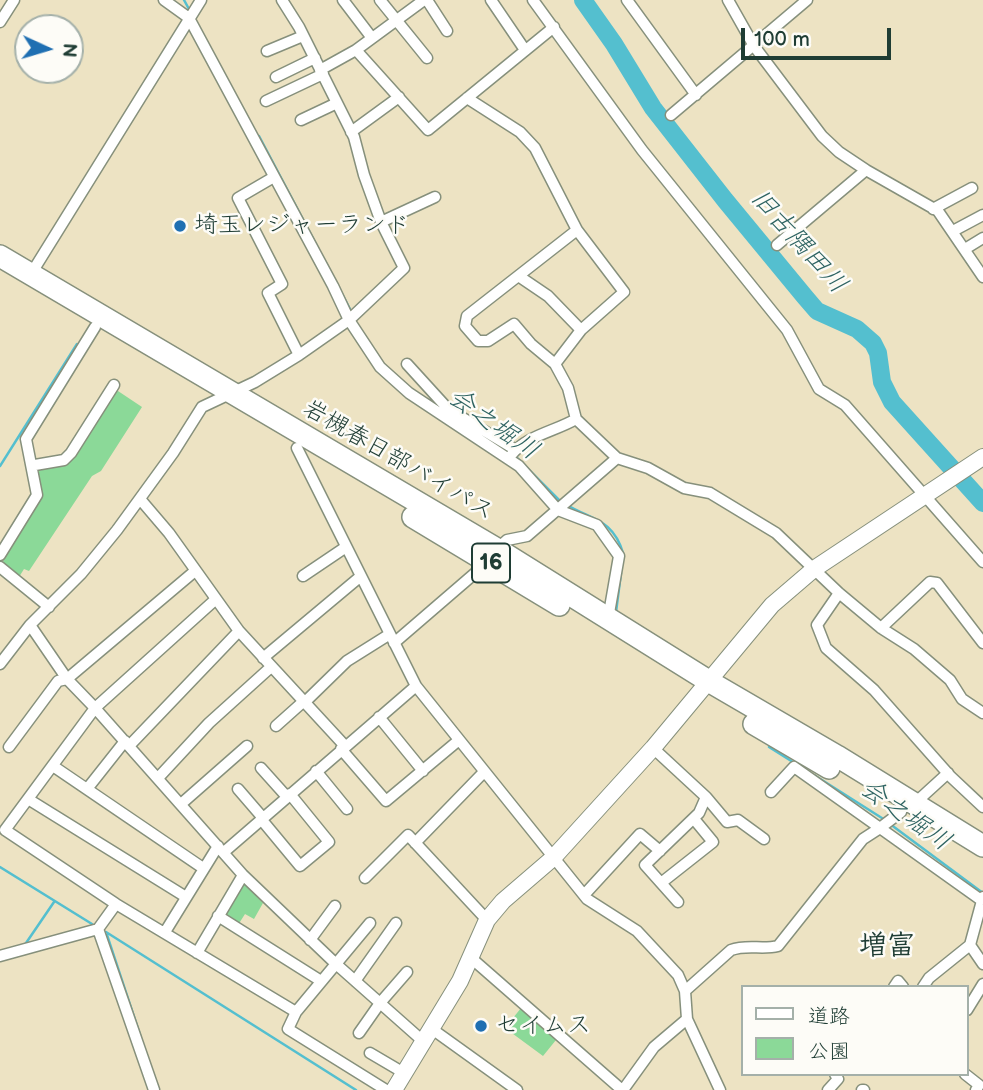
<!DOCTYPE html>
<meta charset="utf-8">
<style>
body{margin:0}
#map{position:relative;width:983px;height:1090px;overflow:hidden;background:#ede3c3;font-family:"Balsamiq Sans","Klee One",sans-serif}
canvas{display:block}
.legend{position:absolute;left:741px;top:985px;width:228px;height:91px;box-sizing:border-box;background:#fdfcf7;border:2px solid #a4b0a9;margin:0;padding:9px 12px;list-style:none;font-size:21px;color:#1f3d34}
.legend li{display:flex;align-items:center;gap:14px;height:35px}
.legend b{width:35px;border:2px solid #a4b0a9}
.north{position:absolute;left:14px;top:14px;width:70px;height:70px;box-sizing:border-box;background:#fdfcf7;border:2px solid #a4b0a9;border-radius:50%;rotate:94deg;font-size:19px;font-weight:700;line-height:28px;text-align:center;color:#1f3d34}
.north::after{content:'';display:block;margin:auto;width:24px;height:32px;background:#1f6fb2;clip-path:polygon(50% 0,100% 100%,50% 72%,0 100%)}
.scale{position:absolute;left:741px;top:28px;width:150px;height:32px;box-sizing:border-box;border:4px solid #1f3d34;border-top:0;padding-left:9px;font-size:21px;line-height:24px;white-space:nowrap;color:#1f3d34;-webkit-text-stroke:5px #fdfcf7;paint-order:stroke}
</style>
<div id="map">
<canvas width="983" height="1090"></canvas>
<ul class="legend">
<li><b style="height:9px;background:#fff"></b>道路</li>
<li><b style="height:19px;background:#8bd998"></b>公園</li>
</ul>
<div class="north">N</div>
<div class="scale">100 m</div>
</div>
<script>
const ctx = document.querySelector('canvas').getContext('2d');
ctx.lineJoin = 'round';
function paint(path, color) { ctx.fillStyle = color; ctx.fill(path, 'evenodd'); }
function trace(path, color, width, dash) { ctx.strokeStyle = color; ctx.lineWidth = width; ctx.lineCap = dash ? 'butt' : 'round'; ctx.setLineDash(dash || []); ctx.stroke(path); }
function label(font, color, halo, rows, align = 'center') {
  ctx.font = font + ' "Balsamiq Sans","Klee One",sans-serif'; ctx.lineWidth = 5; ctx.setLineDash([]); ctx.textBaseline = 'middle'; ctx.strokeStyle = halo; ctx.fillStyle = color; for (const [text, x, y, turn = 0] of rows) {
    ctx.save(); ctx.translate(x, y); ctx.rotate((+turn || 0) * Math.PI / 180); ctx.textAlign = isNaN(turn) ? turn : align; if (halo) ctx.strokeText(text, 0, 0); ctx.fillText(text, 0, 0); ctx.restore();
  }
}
paint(new Path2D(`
 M118 391 142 407 101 471 92 476 29 571 24 569 19 577 5 567 3 561 42 496 38 468 65 463 112 392Z
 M243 885H246L263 903 254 919 245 914 238 925 223 916Z
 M521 1008 556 1040 543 1056 505 1028Z`), '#8bd998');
trace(new Path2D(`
 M184 0 190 11
 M259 136 318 248
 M326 263 352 313
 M514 455 561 502
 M0 466 77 344
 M567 505C592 520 613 519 623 553
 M616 612 621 573
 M769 747 796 764
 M814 775 885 820
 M890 824 983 893
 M0 867 92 924
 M106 932 356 1090
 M107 935 140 1035
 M24 946 54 902`), '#54bfcf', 2.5);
trace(new Path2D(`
 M583 0 614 44 653 108 725 200 805 297 817 311 857 329 873 343 878 353 882 382 892 402 983 503`), '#54bfcf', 18);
const street = new Path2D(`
 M164 0 189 18 333 286 349 320 380 367 409 393 519 466 558 510 597 525 619 556 608 619
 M343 0 372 38
 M380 0 427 58
 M427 0 447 31
 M491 0 525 50
 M533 0 642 150 787 330 819 389 845 405 983 562
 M627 0 696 95
 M728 0 754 46 822 136 839 152 866 170 938 211 983 277
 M0 22 14 0
 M356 50 428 130 554 27
 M267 51 303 36
 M320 70 356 50 424 0
 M276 77 315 58
 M467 98 520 132 535 148 577 230 624 292 581 330 555 364
 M266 101 323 74
 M671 115 807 0
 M301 120 337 103
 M351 132 399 97
 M274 177 238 198 282 284 268 293 299 355
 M933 209 972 188
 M381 222 435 197
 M577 230 467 316 465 326 478 341H488L514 324 531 344 555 364 568 388 576 419 617 458 648 468 684 488 710 493 776 533 839 593 881 628 914 649 950 680 962 699 983 713
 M953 231 983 215
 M777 245 866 170
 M965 249 983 238
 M31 274 201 0
 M520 277 548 296 581 330
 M407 364 448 409 516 450
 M297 448 416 686 587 899 637 931 678 975 685 991 687 1019 720 1090
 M512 454C528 435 556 431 576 419
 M35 465 64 460 71 453 114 385
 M140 499 169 533 239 631 345 746
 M497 549 507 540 527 536 617 458
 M0 555 37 495 26 439 95 327
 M0 567 49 607
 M303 576 346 547
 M839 593 817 625 826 648 874 690 951 777 983 807
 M216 599 95 708 5 830 116 904 296 1012
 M30 625 67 679 95 708 243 875 336 964 424 1042
 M881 628 930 582 937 583 983 643
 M394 643 488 562
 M263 658 361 576
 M0 664 30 625 81 574 117 530 173 453 202 407 255 382 299 355 349 320 404 268 381 222 364 175 354 137 299 27 282 0
 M305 702 347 661 390 634
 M379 717 423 771
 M276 726 304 701
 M129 746 239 631
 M9 747 58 681 67 679 195 571
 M653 748 706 797 727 822 738 820 764 839
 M341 749 386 801 459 740
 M53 766 203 868
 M261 768 287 797
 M316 771 347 809
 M158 778 209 723 271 667
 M87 789 125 741
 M238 789 263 818
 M771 792 794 767 880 828 901 812
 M28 799 186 897
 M181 804 247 746
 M914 804 948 773
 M261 819 300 866 329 842 290 794
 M415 843 484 772
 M224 852 416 686
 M365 878 408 835 487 920
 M661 883 713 842 694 819
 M584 895 640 834 660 851
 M983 897 970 945 983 964
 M678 902 645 865 699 813 706 797
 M218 916 321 981
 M370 923 296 1012 288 1029 386 1090
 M98 929 154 1090
 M165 932 218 846
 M310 940 335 906
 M197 953 243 875
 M0 956 98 929 116 904
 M470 957 622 1090
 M355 981 396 923
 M894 987 898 981 903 987
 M923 987 929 978 970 945
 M685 991 731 950C747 944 762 950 778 946L863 839 880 828 981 900
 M967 1010 983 984
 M432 1029 517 1090
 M359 1033 380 1003 407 972
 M370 1053 404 1073
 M965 1074 979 1085 976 1090
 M623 1090 654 1047 687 1019
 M828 1090 838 1079 835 1074
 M862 1090H864`);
const secondary = new Path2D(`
 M394 1090 460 981 487 920 503 901 553 858 653 748 772 605 814 569 983 457`);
const highway = new Path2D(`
 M0 256 497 549 710 682 837 756 983 846
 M413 517 559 605
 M754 724 829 768`);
trace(street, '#86907c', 13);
trace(secondary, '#86907c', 18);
trace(highway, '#86907c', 24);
trace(street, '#fff', 10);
trace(secondary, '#fff', 16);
trace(highway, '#fff', 21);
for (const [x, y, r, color] of [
 [180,226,7,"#1f6fb2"],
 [481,1026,7,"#1f6fb2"]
]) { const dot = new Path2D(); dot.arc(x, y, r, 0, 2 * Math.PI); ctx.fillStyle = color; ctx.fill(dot); trace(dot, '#fdfcf7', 2.5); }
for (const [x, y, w] of [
 [491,563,38]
]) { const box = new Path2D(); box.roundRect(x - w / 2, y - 19.5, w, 39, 5); ctx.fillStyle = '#fdfcf7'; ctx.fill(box); trace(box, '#1f3d34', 2); }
label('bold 23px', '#1f3d34', null, [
 ["16",491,563]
]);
label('24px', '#1f3d34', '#fdfcf7', [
 ["埼玉レジャーランド",194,226],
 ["セイムス",495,1026]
], 'left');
label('24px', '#1f3d34', '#fdfcf7', [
 ["岩槻春日部バイパス",398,461,30]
]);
label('italic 26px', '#2f6462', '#fdfcf7', [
 ["旧古隅田川",798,242,48],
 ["会之堀川",493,425,35],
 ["会之堀川",905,816,35]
]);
label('bold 28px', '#1f3d34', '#fdfcf7', [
 ["増富",887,947]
]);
</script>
